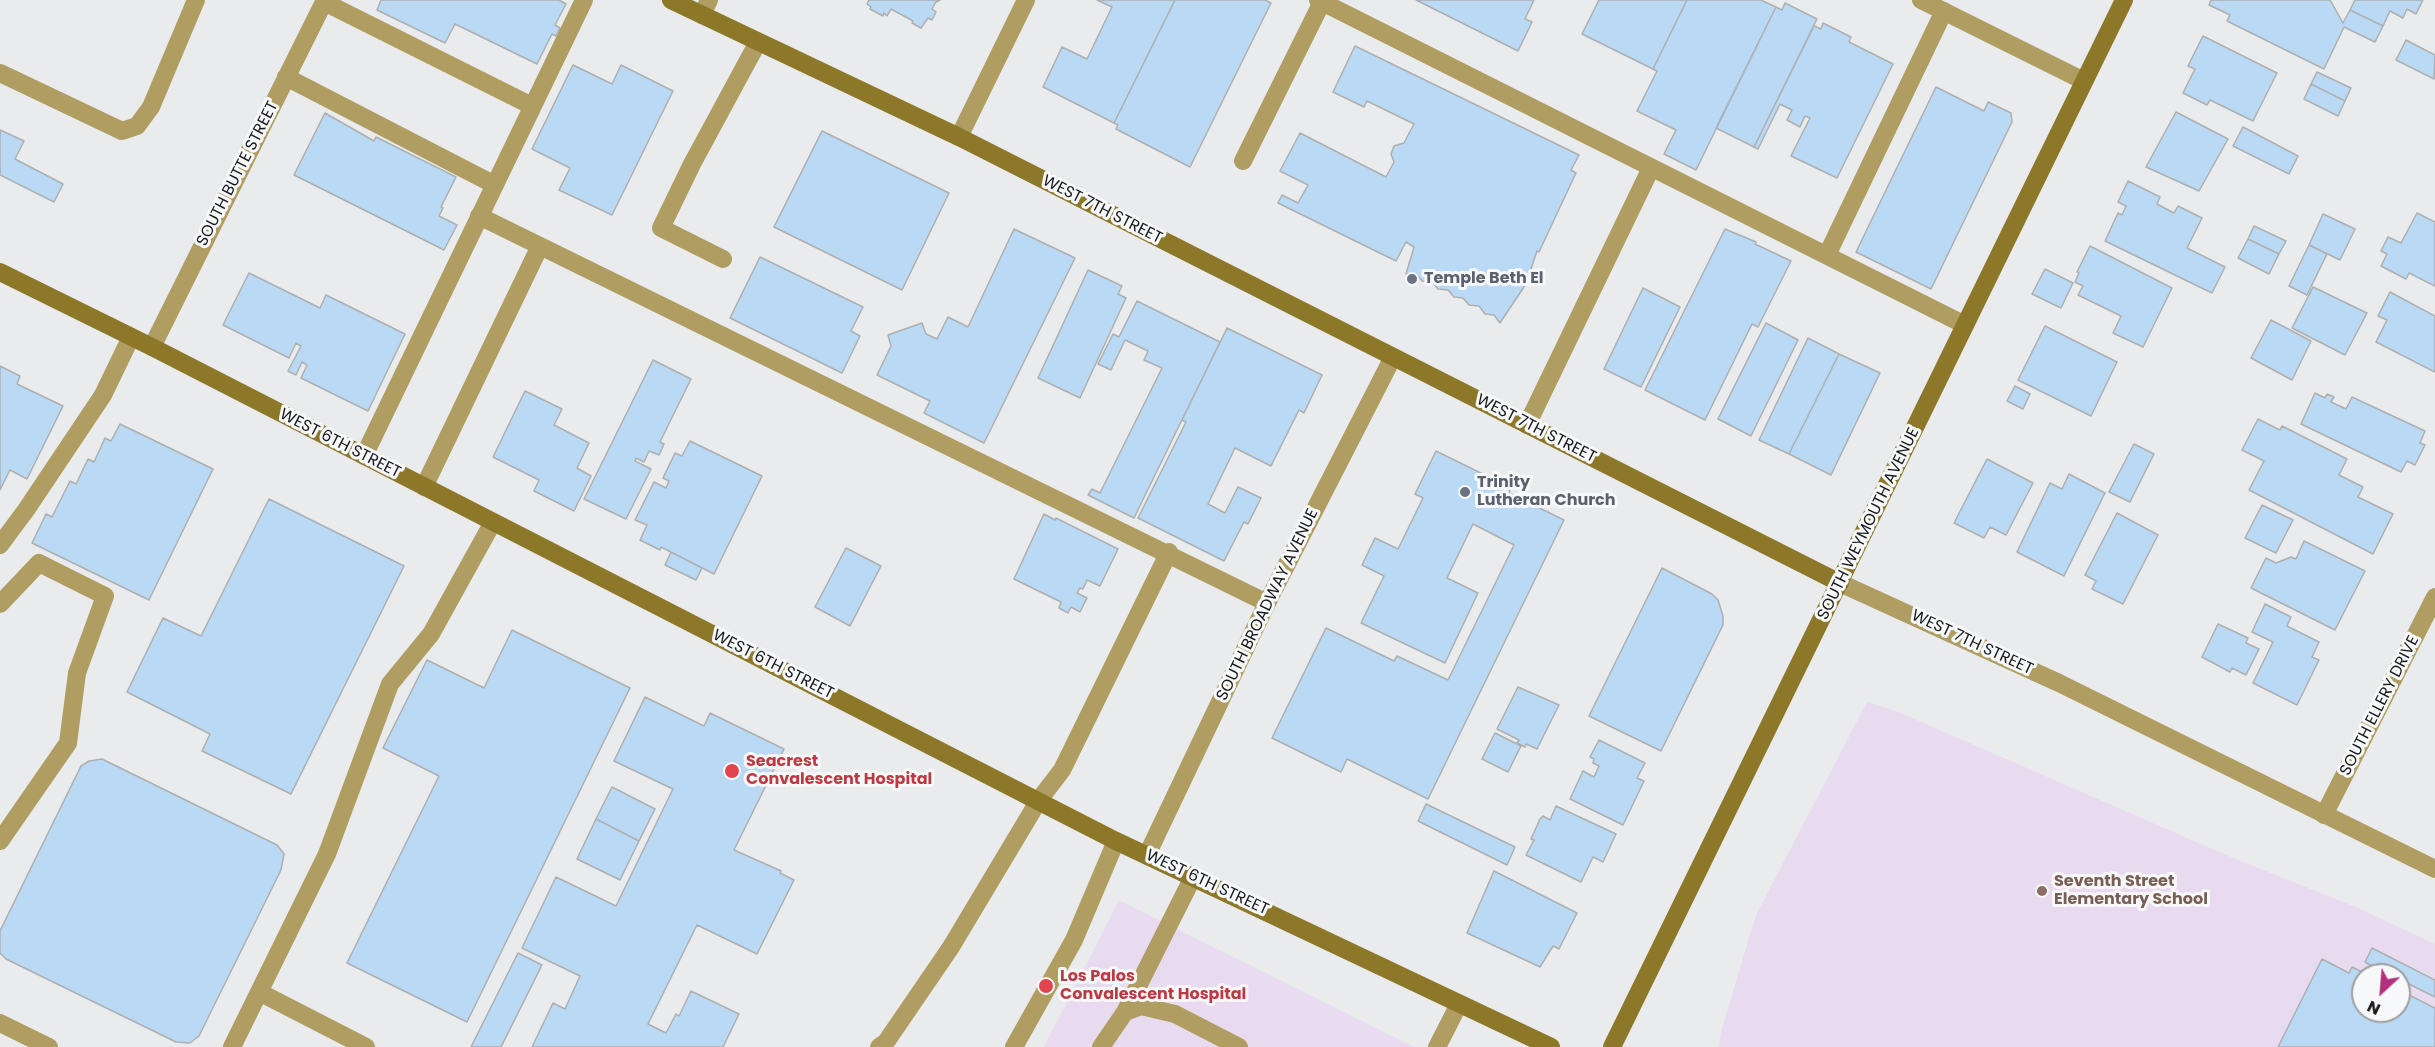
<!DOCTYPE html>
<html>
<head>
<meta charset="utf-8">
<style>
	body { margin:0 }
	#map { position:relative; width:2435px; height:1047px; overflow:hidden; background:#e9ebec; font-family:Poppins,sans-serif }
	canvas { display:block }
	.north { position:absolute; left:2351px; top:963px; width:60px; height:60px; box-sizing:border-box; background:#f7f8f9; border:2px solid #9e9f9f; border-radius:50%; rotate:206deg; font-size:16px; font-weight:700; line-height:24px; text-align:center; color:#181919 }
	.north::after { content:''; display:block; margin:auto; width:21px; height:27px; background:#b3317c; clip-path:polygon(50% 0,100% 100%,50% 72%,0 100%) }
</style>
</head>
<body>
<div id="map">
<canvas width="2435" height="1047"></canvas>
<div class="north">N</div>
</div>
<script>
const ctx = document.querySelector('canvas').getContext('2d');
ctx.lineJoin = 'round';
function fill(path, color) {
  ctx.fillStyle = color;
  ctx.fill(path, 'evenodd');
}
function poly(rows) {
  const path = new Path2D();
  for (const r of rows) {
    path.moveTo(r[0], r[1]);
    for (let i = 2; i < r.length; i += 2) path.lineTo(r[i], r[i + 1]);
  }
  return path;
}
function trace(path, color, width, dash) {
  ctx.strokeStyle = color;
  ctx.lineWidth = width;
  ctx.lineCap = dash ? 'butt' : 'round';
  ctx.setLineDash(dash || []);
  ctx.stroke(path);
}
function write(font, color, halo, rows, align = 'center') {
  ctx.font = font + ' Poppins,sans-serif';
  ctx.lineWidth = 6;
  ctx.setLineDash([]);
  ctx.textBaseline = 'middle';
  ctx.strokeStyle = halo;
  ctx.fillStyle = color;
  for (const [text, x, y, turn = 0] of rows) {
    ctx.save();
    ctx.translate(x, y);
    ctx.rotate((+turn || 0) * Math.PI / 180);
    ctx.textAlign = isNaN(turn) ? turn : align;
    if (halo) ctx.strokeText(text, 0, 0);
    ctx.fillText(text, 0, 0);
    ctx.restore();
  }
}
fill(poly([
	[1867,702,1896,711,2233,858,2358,908,2435,944,2435,1047,1719,1047,1721,1032,1756,915],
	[2363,975,2399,975,2399,1011,2363,1011],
	[1119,900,1414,1047,1044,1047]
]), '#e9dbef');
const building = poly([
	[381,0,559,0,566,4,555,25,560,28,556,36,552,34,537,64,455,24,445,43,377,10,381,0],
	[869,0,940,0,936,2,932,9,936,12,932,20,928,18,921,28,912,23,913,21,891,9,887,16,884,13,883,16,870,9,871,7,867,4,869,0],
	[1097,0,1175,0,1114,123,1043,87,1062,47,1087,59,1112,7,1097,0],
	[1175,0,1265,0,1271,3,1190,167,1116,129,1118,125,1114,123,1175,0],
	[1416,0,1534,0,1525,19,1532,22,1518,51,1416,0],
	[1599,0,1687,0,1653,69,1582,34,1599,0],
	[1687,0,1761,0,1776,7,1696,170,1664,154,1676,130,1637,111,1657,71,1653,69,1687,0],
	[2211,0,2330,0,2343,23,2350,10,2383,26,2375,42,2344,27,2324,69,2227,21,2230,15,2209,5,2211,0],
	[2355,0,2423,0,2416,14,2407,9,2403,18,2390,11,2383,26,2350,10,2355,0],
	[1785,3,1817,19,1754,147,1716,128,1776,7,1782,10,1785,3],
	[1823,23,1851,37,1849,42,1893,64,1837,178,1791,156,1810,118,1805,116,1800,127,1787,120,1792,110,1780,104,1758,149,1754,147,1814,26,1821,29,1823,23],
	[2203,36,2277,73,2253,121,2210,100,2207,105,2183,93,2195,69,2188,66,2203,36],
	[2406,40,2435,55,2434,79,2396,60,2406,40],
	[1355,46,1579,155,1571,170,1576,173,1539,252,1537,251,1526,284,1500,323,1494,315,1485,314,1479,306,1469,305,1463,298,1454,297,1448,290,1438,289,1432,282,1422,281,1416,274,1406,274,1414,247,1406,242,1396,261,1278,203,1282,195,1298,203,1308,185,1280,171,1300,133,1386,177,1394,162,1391,154,1394,146,1404,143,1414,124,1367,101,1364,107,1333,92,1355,46],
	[573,65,612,84,621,65,673,91,612,215,559,190,570,168,532,149,573,65],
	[2317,72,2351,88,2345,101,2311,84,2317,72],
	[2311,84,2345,101,2338,116,2304,99,2311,84],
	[1936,87,1984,111,1988,102,2011,113,2012,122,1931,289,1856,252,1936,87],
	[2176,112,2228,139,2199,191,2146,167,2176,112],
	[325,113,374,141,376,137,456,177,441,207,443,208,439,216,457,225,444,250,294,175,325,113],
	[2243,127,2298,156,2289,174,2233,146,2243,127],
	[0,130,24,141,15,159,63,184,54,202,0,175,0,130],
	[822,131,949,193,902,290,774,227,822,131],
	[2128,181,2160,197,2157,204,2174,213,2178,206,2202,218,2187,248,2225,267,2212,293,2105,241,2118,213,2122,215,2126,206,2118,202,2128,181],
	[2417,213,2435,222,2435,286,2409,273,2406,279,2381,266,2387,254,2381,251,2388,237,2401,243,2417,213],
	[2323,214,2355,229,2340,260,2309,245,2323,214],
	[2254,226,2286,241,2279,254,2248,239,2254,226],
	[1014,229,1075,258,984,443,924,413,930,401,877,375,891,346,888,335,922,323,926,334,937,339,948,317,968,327,1014,229],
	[1725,229,1756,242,1755,244,1791,261,1758,327,1752,324,1705,420,1645,390,1725,229],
	[2248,239,2279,254,2269,274,2238,258,2248,239],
	[2309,245,2327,254,2307,295,2289,286,2309,245],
	[2090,246,2172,288,2143,347,2113,333,2121,316,2078,295,2083,286,2075,282,2079,273,2077,272,2090,246],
	[760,257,863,307,851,331,860,336,842,373,730,318,760,257],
	[2045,269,2073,283,2061,308,2032,294,2045,269],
	[1088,270,1122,286,1118,294,1126,298,1080,398,1038,378,1088,270],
	[249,273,320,308,326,295,405,334,368,411,301,378,307,365,302,362,296,375,288,371,301,346,296,343,289,358,223,325,249,273],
	[2313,287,2367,313,2345,355,2292,328,2313,287],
	[1643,288,1680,307,1641,387,1604,369,1643,288],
	[2390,292,2435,316,2435,372,2376,342,2387,320,2378,316,2390,292],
	[1137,301,1220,342,1134,518,1088,495,1092,489,1100,493,1162,368,1144,360,1148,351,1125,340,1111,370,1098,364,1113,334,1119,337,1137,301],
	[2271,320,2311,341,2292,380,2251,358,2271,320],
	[1766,323,1798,340,1751,436,1718,419,1766,323],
	[2045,326,2117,362,2091,416,2018,380,2045,326],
	[1227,328,1322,375,1304,413,1299,410,1271,466,1235,448,1208,504,1225,513,1238,487,1261,498,1248,524,1244,522,1224,561,1138,518,1186,422,1182,420,1227,328],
	[1808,338,1839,354,1789,454,1759,440,1808,338],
	[1839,354,1880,373,1831,475,1789,454,1839,354],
	[653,360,691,379,660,442,664,444,659,455,649,451,644,462,636,458,635,461,651,469,626,519,584,499,653,360],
	[0,366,20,376,17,384,63,406,27,479,10,470,0,490,0,366],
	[2015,386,2030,394,2023,409,2007,401,2015,386],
	[525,391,562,409,554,425,589,443,577,468,591,476,574,511,534,491,539,480,493,457,525,391],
	[2315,393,2325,398,2327,394,2334,397,2331,402,2346,409,2352,397,2425,431,2420,443,2425,445,2415,465,2407,461,2401,472,2301,424,2315,393],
	[2258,419,2280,430,2282,426,2347,459,2339,475,2363,487,2358,497,2393,514,2373,554,2249,490,2264,461,2242,450,2258,419],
	[120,424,213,469,149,600,32,543,46,514,52,517,70,481,76,484,88,459,94,462,105,438,111,441,120,424],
	[690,441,762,476,714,574,661,547,660,550,640,540,647,525,635,520,654,482,666,488,669,481,663,478,675,453,682,456,690,441],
	[2134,444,2154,454,2130,502,2109,492,2134,444],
	[1436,451,1511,488,1509,493,1564,520,1428,799,1347,759,1341,772,1272,738,1326,628,1394,661,1397,656,1448,680,1514,545,1473,524,1447,578,1478,593,1445,663,1361,623,1384,576,1362,565,1375,538,1398,549,1423,498,1415,494,1436,451],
	[1987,459,2033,483,2006,535,1990,527,1984,538,1954,523,1987,459],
	[2069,474,2105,493,2064,576,2017,552,2050,483,2062,489,2069,474],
	[269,499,404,566,291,794,202,751,210,734,127,692,163,618,201,636,269,499],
	[2262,505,2293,520,2276,553,2245,538,2262,505],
	[2117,513,2158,535,2123,604,2092,589,2096,581,2085,575,2117,513],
	[1044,514,1055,520,1056,518,1118,549,1100,586,1087,580,1083,589,1080,588,1077,593,1087,598,1080,612,1071,607,1068,613,1059,608,1061,602,1014,579,1044,514],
	[2304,541,2365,571,2335,630,2251,588,2266,558,2276,563,2291,557,2296,559,2304,541],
	[846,548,881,566,850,626,815,607,846,548],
	[671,552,702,568,696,580,665,565,671,552],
	[1662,568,1712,594,1718,600,1723,616,1723,625,1661,751,1589,716,1662,568],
	[2265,604,2291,617,2287,626,2319,642,2312,657,2319,660,2297,705,2253,683,2273,642,2252,632,2265,604],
	[2218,624,2248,638,2246,643,2259,649,2246,675,2232,668,2230,672,2202,657,2218,624],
	[512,630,630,688,467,1022,347,963,439,776,383,748,427,660,484,688,512,630],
	[1518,687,1559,705,1537,749,1526,744,1525,747,1517,743,1519,740,1497,729,1518,687],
	[645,697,704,726,710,713,784,749,734,850,781,871,780,873,794,880,757,954,697,925,648,1024,666,1033,676,1014,679,1016,691,991,739,1014,723,1047,532,1047,553,1003,565,1009,580,976,522,948,556,877,616,906,673,789,614,761,645,697],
	[1495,733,1521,746,1508,772,1482,759,1495,733],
	[1599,740,1645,763,1637,778,1644,781,1623,825,1570,799,1583,771,1594,777,1599,766,1593,763,1594,759,1590,757,1599,740],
	[102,759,277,845,284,854,281,870,199,1036,190,1043,176,1042,6,959,0,953,0,931,81,766,89,761,102,759],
	[612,787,655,809,639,841,596,819,612,787],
	[1426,804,1515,847,1507,865,1418,821,1426,804],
	[1556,806,1616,834,1603,862,1593,857,1581,882,1526,855,1534,840,1531,839,1540,819,1543,816,1550,820,1556,806],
	[596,819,639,841,620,880,577,859,596,819],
	[1494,871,1577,913,1559,949,1553,946,1540,967,1467,933,1494,871],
	[2372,948,2435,980,2435,997,2399,979,2399,975,2374,975,2377,969,2365,962,2372,948],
	[518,953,542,965,501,1047,471,1047,518,953],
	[2322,959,2349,973,2352,967,2368,975,2363,975,2363,1011,2399,1011,2399,990,2435,1008,2435,1047,2278,1047,2322,959]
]);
fill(building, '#bad9f4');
trace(building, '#adafb0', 1.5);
trace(poly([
	[1318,0,1965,325],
	[324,2,532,106],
	[702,15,709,0],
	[0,73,122,131,137,126,151,107,196,0],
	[286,77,495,185],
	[1243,161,1322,2],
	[479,216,1267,603],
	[1827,255,1944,11],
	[723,259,661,228,692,164,758,42],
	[1527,425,1651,168],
	[364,456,584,0],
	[424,487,540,246],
	[0,545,26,510,103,395,131,337],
	[0,604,39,563,105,596,77,673,68,743,0,841],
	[259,992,366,1047],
	[1125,1012,1193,877],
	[0,1023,49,1047],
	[232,1047,327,854,390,684,431,634,493,522],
	[879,1047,886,1042,951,947,1039,800,1062,770,1169,552],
	[1014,1047,1074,940,1116,841],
	[1101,1047,1125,1012,1141,1006,1175,1014,1239,1047],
	[1437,1047,1459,1004]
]), '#af9d61', 18);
trace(poly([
	[1921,0,2084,81],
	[959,137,1026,0],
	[152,347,325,0],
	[1840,583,2059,683,2435,869],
	[2324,815,2435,597],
	[1147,855,1267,603,1393,357]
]), '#af9d61', 18);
trace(poly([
	[671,0,959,137,1840,583],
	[0,272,152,347,1116,841,1551,1047],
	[1612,1047,2124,0]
]), '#8d7829', 18);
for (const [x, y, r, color] of [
	[1412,279,6,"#6b7280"],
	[1465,492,6,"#6b7280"],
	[732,771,8,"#e0444e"],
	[2042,891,6,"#8d6e63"],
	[1046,986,8,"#e0444e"]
]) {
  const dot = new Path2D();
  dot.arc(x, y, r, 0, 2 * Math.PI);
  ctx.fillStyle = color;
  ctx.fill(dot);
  trace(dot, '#f7f8f9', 2);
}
write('16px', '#181919', '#f7f8f9', [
	["SOUTH BUTTE STREET",238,174,-63],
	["WEST 7TH STREET",1102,210,27],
	["WEST 7TH STREET",1536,429,27],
	["WEST 6TH STREET",340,444,27],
	["SOUTH WEYMOUTH AVENUE",1869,524,-64],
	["SOUTH BROADWAY AVENUE",1268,605,-64],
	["WEST 7TH STREET",1972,643,25],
	["WEST 6TH STREET",773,665,27],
	["SOUTH ELLERY DRIVE",2380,706,-63],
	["WEST 6TH STREET",1207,883,25]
]);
write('bold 16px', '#5b616d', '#f7f8f9', [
	["Temple Beth El",1424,279],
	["Trinity",1477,483],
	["Lutheran Church",1477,501]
], 'left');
write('bold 16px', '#be3a42', '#f7f8f9', [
	["Seacrest",746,762],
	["Convalescent Hospital",746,780],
	["Los Palos",1060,977],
	["Convalescent Hospital",1060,995]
], 'left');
write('bold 16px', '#785e54', '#f7f8f9', [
	["Seventh Street",2054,882],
	["Elementary School",2054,900]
], 'left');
</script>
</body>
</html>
